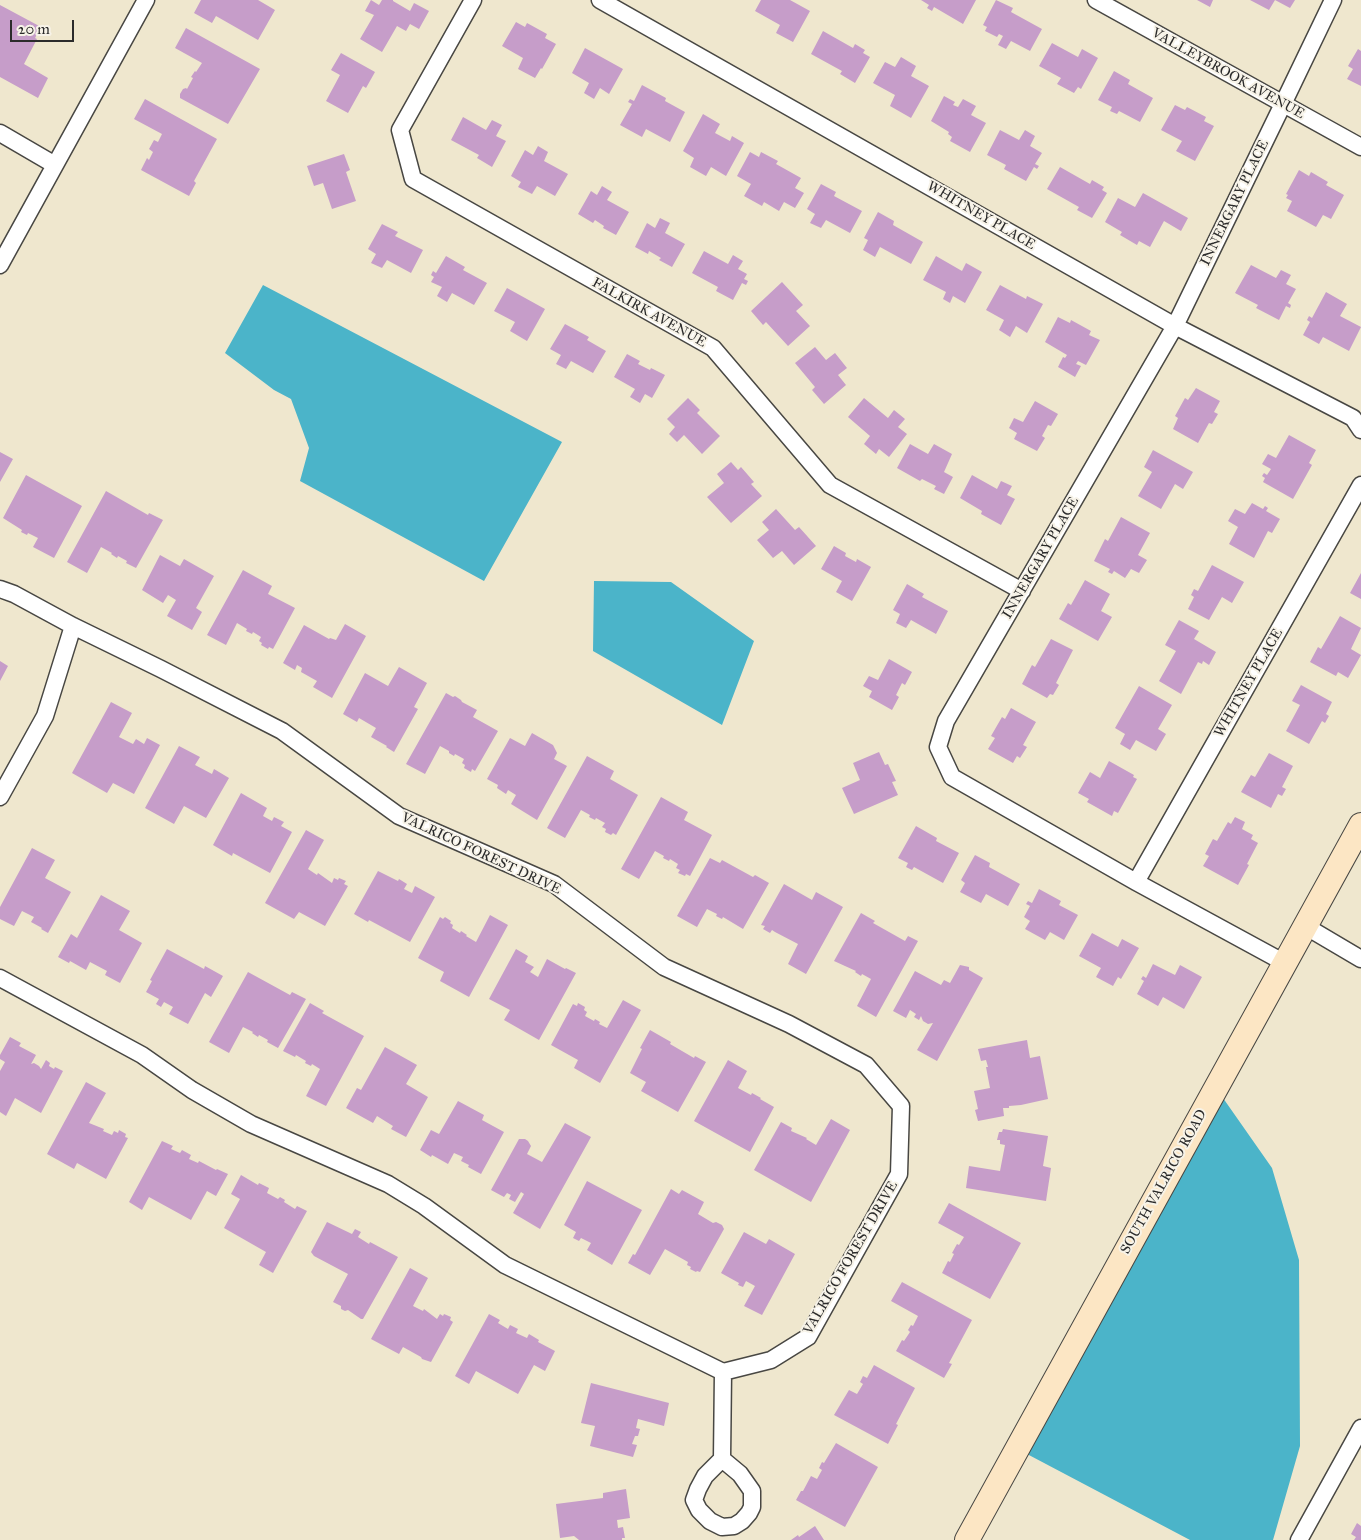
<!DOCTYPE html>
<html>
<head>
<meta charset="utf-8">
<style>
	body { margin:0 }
	#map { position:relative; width:1361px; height:1540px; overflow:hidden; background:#efe7ce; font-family:"IM FELL Great Primer",serif }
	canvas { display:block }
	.scale { position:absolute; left:10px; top:20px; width:64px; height:22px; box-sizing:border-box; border:2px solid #2b2b2b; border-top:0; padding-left:6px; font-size:15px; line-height:18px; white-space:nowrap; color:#2b2b2b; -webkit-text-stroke:4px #f7f3e8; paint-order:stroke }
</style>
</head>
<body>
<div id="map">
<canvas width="1361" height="1540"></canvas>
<div class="scale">20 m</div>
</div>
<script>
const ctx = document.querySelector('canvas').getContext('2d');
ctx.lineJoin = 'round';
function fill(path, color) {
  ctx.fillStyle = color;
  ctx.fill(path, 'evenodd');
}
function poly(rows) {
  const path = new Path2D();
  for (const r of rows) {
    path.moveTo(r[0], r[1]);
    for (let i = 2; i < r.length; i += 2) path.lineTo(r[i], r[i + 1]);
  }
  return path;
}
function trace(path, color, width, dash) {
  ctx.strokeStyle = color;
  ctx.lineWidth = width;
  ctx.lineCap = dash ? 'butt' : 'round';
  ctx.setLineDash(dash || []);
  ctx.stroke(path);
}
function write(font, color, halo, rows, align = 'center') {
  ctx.font = font + ' "IM FELL Great Primer",serif';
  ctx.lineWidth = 4;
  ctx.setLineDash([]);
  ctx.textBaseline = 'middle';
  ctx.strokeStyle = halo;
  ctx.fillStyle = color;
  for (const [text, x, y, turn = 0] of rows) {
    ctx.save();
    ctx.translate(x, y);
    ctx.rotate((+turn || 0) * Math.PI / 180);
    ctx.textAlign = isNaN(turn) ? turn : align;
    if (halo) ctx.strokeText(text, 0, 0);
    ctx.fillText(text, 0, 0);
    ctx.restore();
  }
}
fill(poly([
	[263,285,562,442,484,581,300,481,309,448,291,399,274,390,225,353],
	[594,581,671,582,754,641,722,725,593,651],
	[1223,1098,1272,1168,1299,1260,1300,1446,1273,1540,1190,1540,1027,1454]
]), '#4bb4c9');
fill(poly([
	[201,0,258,0,275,10,258,40,216,16,212,23,194,13],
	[371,0,379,5,382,0,393,0,393,1,410,11,414,3,429,11,419,29,410,24,406,31,397,26,382,52,360,39,374,15,365,11],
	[761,0,790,0,810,11,793,42,776,33,780,25,755,11],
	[921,0,976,0,963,24,934,7,932,11,927,8,929,5],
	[996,0,1013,8,1011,12,1042,29,1030,51,1011,41,1006,49,998,45,1003,36,999,34,997,37,985,31,987,27,983,25],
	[1197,0,1213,0,1210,7],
	[1250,0,1275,0,1269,10],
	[1275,0,1295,0,1290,8],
	[0,5,41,27,35,38,37,39,24,64,48,78,38,98,0,77],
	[516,22,525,27,527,23,547,34,545,38,556,44,542,69,541,68,535,78,518,69,523,58,502,46],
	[186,28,260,69,228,124,180,98,180,94,183,89,186,88,187,89,193,78,191,77,195,71,196,72,202,63,175,48],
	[823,31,853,48,855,44,865,50,863,53,870,57,855,83,840,74,842,71,811,54],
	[1052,43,1078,57,1082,49,1098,58,1081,89,1078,87,1074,93,1057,84,1061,78,1039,66],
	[585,48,623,69,609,94,600,88,594,99,584,93,589,83,572,73],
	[1358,49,1361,51,1361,86,1347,79,1353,69,1348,66],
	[341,53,375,72,366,88,363,86,348,113,326,101,340,75,331,70],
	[901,57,916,66,911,76,929,86,911,118,890,106,895,95,873,83,885,62,895,67],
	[1114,71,1130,80,1128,84,1153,98,1140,122,1119,111,1117,114,1110,111,1112,107,1098,100],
	[642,85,666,98,665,101,685,112,670,142,646,129,642,137,620,125,632,104,628,102,630,99,634,101],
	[944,96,955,102,953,105,958,107,963,99,976,106,971,115,986,123,970,152,950,141,952,137,948,134,949,132,931,121],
	[145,99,217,139,194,181,196,183,189,196,141,170,147,158,149,160,153,152,149,149,154,140,158,142,162,134,134,119],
	[1175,105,1185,110,1187,107,1206,117,1204,121,1214,126,1195,161,1176,151,1182,141,1161,130],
	[703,114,720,124,715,133,730,141,732,136,744,143,726,176,711,167,706,176,690,167,694,158,683,151],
	[463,117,486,130,492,120,502,125,496,136,506,141,492,167,477,158,479,155,451,140],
	[1000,130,1019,140,1025,130,1035,136,1030,146,1042,153,1035,164,1039,166,1037,169,1034,167,1026,181,1004,169,1006,165,987,155],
	[538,146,548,152,544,161,568,174,555,196,537,186,532,194,518,187,521,182,511,176,525,150,533,155],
	[750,152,759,157,761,152,778,161,776,164,801,178,795,188,804,193,795,208,784,202,779,211,764,202,762,206,744,196,751,184,737,176],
	[344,154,350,170,346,172,356,201,332,209,323,183,314,186,307,166],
	[1060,167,1090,184,1092,180,1104,187,1102,190,1107,193,1092,218,1077,210,1079,207,1047,189],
	[1299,170,1309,176,1311,172,1328,182,1326,185,1344,195,1331,219,1323,215,1316,227,1287,211,1292,201,1286,198,1288,195,1286,194],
	[821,184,836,192,834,196,862,211,850,233,826,220,821,228,810,223,815,214,807,209],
	[602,186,612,192,607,200,629,212,616,235,603,228,604,226,595,220,593,223,578,214,591,191,597,195],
	[1143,193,1188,218,1181,231,1164,221,1150,247,1139,241,1137,245,1120,235,1122,232,1105,222,1118,198,1135,207],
	[878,212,894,221,893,225,923,242,911,264,880,247,875,257,863,250,868,240,864,238],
	[660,218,670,223,665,233,685,244,672,267,659,260,661,258,649,251,648,254,635,247,647,223,655,228],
	[382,224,398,232,395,236,423,250,411,273,387,260,382,268,371,263,376,254,368,249],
	[704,251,728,264,733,255,743,261,738,269,747,274,744,279,748,281,746,285,742,283,733,300,716,291,718,287,692,273],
	[446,256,465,267,463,270,487,283,474,305,452,293,447,302,437,296,442,287,431,282,434,277,431,275,433,271,436,273],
	[936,256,962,271,966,263,982,272,965,303,953,296,950,303,943,299,946,292,923,280],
	[1251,265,1276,278,1281,270,1291,275,1286,284,1296,289,1288,303,1291,305,1290,308,1286,306,1279,320,1256,308,1258,305,1235,293],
	[782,282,803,305,796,311,810,326,788,346,766,322,763,325,751,311],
	[1000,285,1026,299,1027,296,1043,304,1027,333,1016,326,1010,337,999,330,1004,320,986,310],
	[507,288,545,309,527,341,510,331,515,322,494,311],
	[1326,292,1347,304,1340,316,1361,327,1349,351,1323,337,1319,344,1303,335,1310,322,1307,320,1309,316,1312,318],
	[1058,317,1070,323,1071,320,1091,331,1089,335,1100,340,1086,365,1078,361,1076,364,1081,366,1075,377,1058,367,1063,357,1065,358,1067,355,1045,342],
	[565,324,589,337,587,340,606,351,593,373,571,361,566,369,556,364,561,355,550,349],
	[815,347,826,360,835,353,847,368,838,375,846,385,824,404,812,390,815,387,795,363],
	[627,354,640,361,638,364,650,370,651,368,665,375,652,398,645,394,640,403,630,397,635,389,614,377],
	[1196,388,1220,401,1214,412,1218,414,1212,424,1209,423,1198,443,1173,429,1178,418,1175,416,1185,398,1188,400],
	[688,398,700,410,697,413,720,436,702,454,684,435,677,442,669,434,675,427,667,419],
	[864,398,888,418,894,410,905,419,898,427,907,434,889,457,879,449,876,454,864,444,870,436,848,417],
	[1035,401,1058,414,1051,426,1048,425,1042,436,1045,438,1037,451,1014,439,1017,433,1009,428,1014,418,1023,422],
	[1289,435,1316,450,1309,463,1312,465,1293,499,1263,482,1265,478,1262,476,1264,473,1267,475,1271,469,1262,464,1268,454,1276,458],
	[910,444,928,454,934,444,952,454,944,472,953,477,944,494,934,489,936,486,922,479,920,481,897,468],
	[1153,450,1193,472,1183,489,1175,484,1161,509,1138,496,1152,472,1144,467],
	[0,452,13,459,0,482],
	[731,462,738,470,741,467,754,482,751,484,762,496,731,523,707,497,724,483,717,474],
	[26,475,82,506,54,558,33,547,38,538,28,533,27,535,21,532,22,530,3,518],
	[972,475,997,489,1001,481,1012,486,1007,495,1015,499,1001,525,981,514,982,511,960,498],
	[106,491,148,515,149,513,163,520,136,568,126,563,127,561,118,556,117,558,111,554,112,553,101,547,87,573,67,562],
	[1252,503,1263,509,1265,506,1268,508,1266,511,1280,519,1272,533,1268,531,1254,558,1229,544,1238,527,1228,521,1235,509,1245,514],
	[776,509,795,530,799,527,816,546,794,565,782,551,773,558,757,540,769,530,762,522],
	[1121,517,1150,533,1138,555,1147,560,1139,573,1131,569,1125,578,1114,571,1112,574,1108,572,1110,569,1094,561,1105,539,1108,541],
	[834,546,846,553,845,556,856,562,857,559,871,567,852,601,836,592,842,581,821,569],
	[160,555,180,566,184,559,214,576,196,608,202,612,192,630,167,616,176,600,168,595,163,603,142,590],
	[1212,565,1244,582,1232,603,1222,597,1209,620,1188,609,1194,597,1191,595,1194,589,1198,591],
	[243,570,272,586,268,594,295,608,273,649,269,647,268,649,261,645,262,643,259,641,261,637,253,632,252,634,246,631,247,629,237,623,226,645,207,635],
	[1361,573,1361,599,1350,593],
	[1085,580,1110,594,1101,611,1112,617,1098,641,1059,619,1068,603,1071,605],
	[907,584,924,594,922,597,948,611,936,634,911,620,906,628,896,623,900,614,893,610],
	[1340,616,1361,628,1351,649,1361,655,1348,678,1338,672,1336,676,1310,662,1318,647,1321,649],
	[1179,620,1199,631,1194,639,1216,652,1209,665,1203,661,1202,664,1198,662,1181,694,1159,681,1176,651,1165,645],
	[345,624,366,636,332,698,313,687,317,681,301,672,302,668,297,665,295,670,283,663,304,625,329,639,330,638,336,640],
	[1051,639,1073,650,1056,683,1059,685,1053,695,1050,694,1047,698,1022,684,1032,665,1035,667],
	[889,659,912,672,905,685,902,683,896,695,899,697,892,710,869,697,872,691,863,686,869,676,878,680],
	[0,661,8,666,0,681],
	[399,667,427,683,414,707,418,709,394,752,386,747,387,746,371,737,376,728,359,718,357,722,343,714,365,673,388,686],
	[1301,685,1332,702,1326,714,1329,716,1325,723,1322,721,1309,744,1286,731,1300,705,1292,701],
	[1139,686,1172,705,1158,729,1166,734,1156,751,1136,740,1130,750,1120,744,1125,734,1115,728],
	[446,693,453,697,455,696,461,700,462,702,477,710,473,717,498,731,475,771,472,769,471,772,464,768,465,765,462,763,464,759,455,754,454,756,449,753,449,751,440,746,425,774,406,764],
	[111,702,132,713,119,737,133,744,136,739,144,744,147,738,160,745,134,794,113,783,107,793,72,773],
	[1011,708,1036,722,1023,745,1027,747,1020,758,1017,756,1013,763,988,749,995,738,991,736,1002,717,1005,719],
	[532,733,553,745,557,753,554,759,567,766,537,820,511,804,516,795,508,790,506,794,497,788,498,785,487,779,510,738,525,746],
	[179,746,200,757,195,765,212,774,214,769,229,778,206,818,184,806,174,824,145,808],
	[879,752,885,765,888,764,896,781,892,782,898,795,854,814,842,788,860,780,853,763],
	[1269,753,1293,766,1282,787,1286,789,1282,796,1278,794,1271,808,1241,792,1251,775,1255,777],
	[587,756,614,771,610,779,638,795,616,835,613,833,611,835,605,832,606,829,602,827,605,823,596,818,595,820,589,817,590,815,581,810,565,838,547,828],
	[1109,761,1134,775,1133,777,1137,779,1118,813,1114,811,1112,816,1087,802,1089,799,1078,793,1090,772,1100,778],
	[241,793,267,808,263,816,272,821,274,817,284,822,281,826,292,832,270,873,233,853,232,856,213,845],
	[661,797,688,812,684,820,712,835,690,876,686,874,685,876,678,873,680,870,676,868,678,864,670,859,669,861,663,858,664,856,655,851,639,879,621,869],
	[1235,817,1245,822,1242,829,1253,835,1251,839,1258,843,1247,864,1249,865,1238,885,1203,866,1209,856,1205,854,1213,839,1217,841,1228,822,1231,824],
	[916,826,937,838,936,841,959,853,943,883,914,867,912,870,906,867,908,863,898,858],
	[306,830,324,840,308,869,317,875,318,873,332,883,334,878,338,880,339,878,346,881,344,884,348,886,325,926,299,912,294,919,265,903],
	[32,848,55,860,45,878,71,892,48,933,41,929,42,928,31,922,34,917,22,911,14,926,0,919,0,907],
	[975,855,990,863,989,867,1020,884,1008,906,986,894,981,903,960,892,965,883,961,880],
	[710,858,720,863,722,860,753,877,755,875,769,883,743,929,723,917,722,919,716,916,717,914,707,909,697,927,677,916],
	[378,871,398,881,399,879,407,884,404,889,412,893,415,886,435,897,410,942,369,920,368,922,354,914],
	[784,884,812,900,816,892,843,907,806,974,788,964,798,944,775,932,772,930,770,933,763,929,765,926,761,925],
	[1039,889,1061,901,1059,905,1078,915,1064,940,1050,932,1045,940,1025,929,1030,921,1024,917,1030,906,1026,904,1028,901,1032,903],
	[101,895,130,911,119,930,142,943,120,983,105,975,107,971,90,962,86,970,70,961,69,963,58,957,71,934,77,938],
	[861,913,875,921,873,923,905,941,908,936,918,941,876,1017,857,1006,871,979,862,974,861,976,855,972,856,971,834,961],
	[490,915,508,925,469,997,440,981,444,972,418,958,440,917,443,919,445,917,451,921,450,923,453,925,452,928,460,933,461,931,467,935,466,936,476,942],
	[1092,933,1118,947,1122,939,1139,948,1121,979,1118,977,1113,986,1096,977,1101,968,1079,956],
	[167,949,204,969,205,966,223,976,211,997,205,993,188,1024,169,1014,173,1007,164,1002,161,1007,156,1004,159,999,146,992,152,981,150,980],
	[516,949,528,956,525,962,534,967,530,972,538,977,547,959,565,969,566,968,576,973,539,1040,504,1020,510,1010,489,999],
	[1153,964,1175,975,1180,965,1202,977,1184,1009,1163,997,1158,1006,1137,994,1144,981,1141,979,1143,976,1146,978],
	[960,965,969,967,969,970,983,978,937,1061,917,1050,933,1023,928,1024,923,1021,921,1016,919,1020,914,1017,916,1014,910,1010,906,1018,893,1011,915,971,941,985,944,980,950,983],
	[248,972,290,995,292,992,306,999,278,1048,267,1042,268,1040,259,1035,258,1037,252,1033,253,1032,243,1027,229,1053,209,1042],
	[623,1000,641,1010,600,1083,574,1068,578,1060,551,1045,573,1004,577,1006,578,1003,585,1007,584,1010,587,1012,585,1016,594,1021,595,1019,600,1022,599,1024,607,1028],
	[310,1003,324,1011,322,1013,364,1036,326,1106,306,1096,320,1069,312,1064,311,1066,305,1063,306,1061,296,1055,295,1057,283,1051],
	[650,1030,671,1042,670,1044,694,1058,695,1056,706,1062,678,1112,641,1091,646,1082,630,1073,642,1049,640,1048],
	[10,1037,21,1043,19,1046,36,1055,31,1064,34,1063,39,1066,41,1069,46,1060,50,1063,49,1066,54,1069,55,1067,63,1071,41,1113,15,1098,6,1116,0,1112,0,1071,5,1062,0,1059,0,1055],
	[1027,1040,1030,1058,1040,1056,1048,1099,1021,1105,1009,1106,1009,1108,1003,1108,1004,1116,978,1121,975,1110,978,1109,974,1091,990,1088,986,1067,988,1067,986,1060,981,1061,978,1049],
	[385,1047,417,1065,406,1084,428,1097,406,1137,391,1129,393,1126,377,1116,373,1123,346,1108,357,1088,361,1090],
	[728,1060,747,1071,738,1088,751,1095,752,1093,761,1098,760,1099,774,1107,750,1152,694,1121],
	[86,1082,106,1093,89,1123,104,1129,103,1131,112,1135,114,1131,118,1133,119,1130,126,1134,125,1137,128,1138,106,1179,77,1163,74,1169,47,1154],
	[458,1101,484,1115,482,1120,504,1132,481,1174,468,1167,469,1165,461,1161,463,1157,454,1153,448,1164,432,1155,431,1157,420,1150,431,1130,439,1134],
	[831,1119,850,1130,811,1202,754,1170,781,1122,792,1128,791,1131,807,1138,806,1139,816,1145],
	[565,1123,591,1137,540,1229,513,1213,524,1194,521,1192,515,1202,509,1199,511,1195,507,1193,504,1197,491,1190,519,1139,525,1139,528,1141,531,1146,527,1154,542,1162],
	[1003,1129,1048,1136,1043,1166,1051,1168,1046,1201,966,1188,969,1166,1000,1171,1005,1145,1000,1144,1000,1140,997,1140,999,1132,1002,1132],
	[162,1141,173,1146,171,1149,180,1153,182,1150,191,1155,189,1159,198,1163,199,1161,216,1170,217,1169,228,1174,216,1196,207,1191,191,1220,149,1197,142,1210,129,1202],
	[241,1175,258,1185,259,1183,269,1188,267,1193,278,1199,280,1197,285,1200,284,1202,295,1209,297,1206,307,1211,273,1273,259,1265,266,1252,224,1228,240,1199,231,1194],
	[587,1181,642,1210,612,1265,587,1250,591,1243,581,1238,579,1241,573,1238,576,1232,564,1225],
	[671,1189,679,1194,682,1190,704,1202,698,1214,713,1223,716,1222,722,1225,724,1229,700,1272,697,1271,696,1272,690,1269,691,1267,687,1265,688,1262,665,1249,650,1275,628,1263,633,1254,635,1255],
	[949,1203,1021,1243,990,1299,942,1273,948,1261,950,1262,954,1254,952,1253,957,1244,959,1245,964,1237,938,1223],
	[327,1222,352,1234,355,1229,361,1232,358,1237,369,1244,370,1242,398,1257,363,1319,361,1319,348,1310,345,1311,341,1309,341,1306,333,1302,348,1274,314,1256,311,1252],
	[744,1232,766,1244,769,1239,795,1254,762,1315,744,1306,755,1286,746,1281,743,1287,738,1285,739,1283,721,1273],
	[410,1268,428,1278,413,1306,423,1311,424,1309,437,1319,440,1314,443,1316,444,1314,451,1317,450,1320,453,1322,431,1362,422,1359,421,1357,403,1347,399,1354,371,1339],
	[902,1282,972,1320,949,1363,952,1364,944,1378,896,1351,902,1340,904,1341,910,1332,908,1330,911,1325,913,1326,918,1316,891,1301],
	[489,1314,500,1320,498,1323,508,1329,510,1325,518,1329,516,1333,527,1338,529,1334,539,1340,538,1342,555,1351,545,1371,534,1365,518,1394,476,1371,469,1384,455,1376],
	[874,1365,915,1388,896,1424,898,1425,888,1444,834,1415,849,1390,857,1394,863,1384,860,1382,863,1376,867,1378],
	[591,1383,669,1403,664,1426,638,1419,636,1428,640,1429,638,1436,635,1436,632,1444,637,1445,633,1457,590,1446,595,1426,581,1423],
	[836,1443,878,1467,845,1527,796,1500,801,1491,803,1491,811,1476,817,1479,822,1470,819,1468,822,1462,824,1463],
	[626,1489,630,1518,617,1520,618,1528,623,1527,625,1538,622,1538,622,1540,579,1540,574,1536,560,1538,556,1504,603,1498,603,1493],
	[1357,1523,1361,1526,1361,1540,1354,1540,1356,1537,1351,1534],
	[815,1526,824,1540,791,1540,798,1535,799,1537]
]), '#c69dc9');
const street = poly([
	[473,0,400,130,413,179,713,348,830,485,1022,591],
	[600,0,1175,326,1353,418,1361,430],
	[1096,0,1361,147],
	[0,133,55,165],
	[0,265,146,0],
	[0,589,14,594,73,626,161,669,282,731,399,816,554,884,664,967,789,1024,866,1065,901,1106,899,1174,808,1337,771,1360,723,1372,505,1265,424,1206,388,1184,251,1124,192,1090,142,1055,0,978],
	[0,797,45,716,73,626],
	[1136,882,1361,485],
	[1305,926,1361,959],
	[1285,963,1136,882,952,777,938,747,946,721,1175,326,1283,104,1333,0],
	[722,1459,740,1474,752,1491,752,1507,749,1513,742,1521,734,1526,722,1527,710,1521,699,1510,694,1500,698,1489,705,1476,722,1459,723,1372],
	[1299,1540,1361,1428]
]);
const secondary = poly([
	[967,1540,1361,825]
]);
trace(street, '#484743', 19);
trace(secondary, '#484743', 26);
trace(street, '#fff', 16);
trace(secondary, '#fce6c4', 24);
write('14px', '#2b2b2b', '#f7f3e8', [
	["VALLEYBROOK AVENUE",1228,74,29],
	["INNERGARY PLACE",1235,203,-64],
	["WHITNEY PLACE",981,216,30],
	["FALKIRK AVENUE",649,313,29],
	["INNERGARY PLACE",1041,558,-60],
	["WHITNEY PLACE",1249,683,-60],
	["VALRICO FOREST DRIVE",481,854,25],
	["SOUTH VALRICO ROAD",1164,1182,-61],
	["VALRICO FOREST DRIVE",851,1258,-60]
]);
</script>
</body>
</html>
